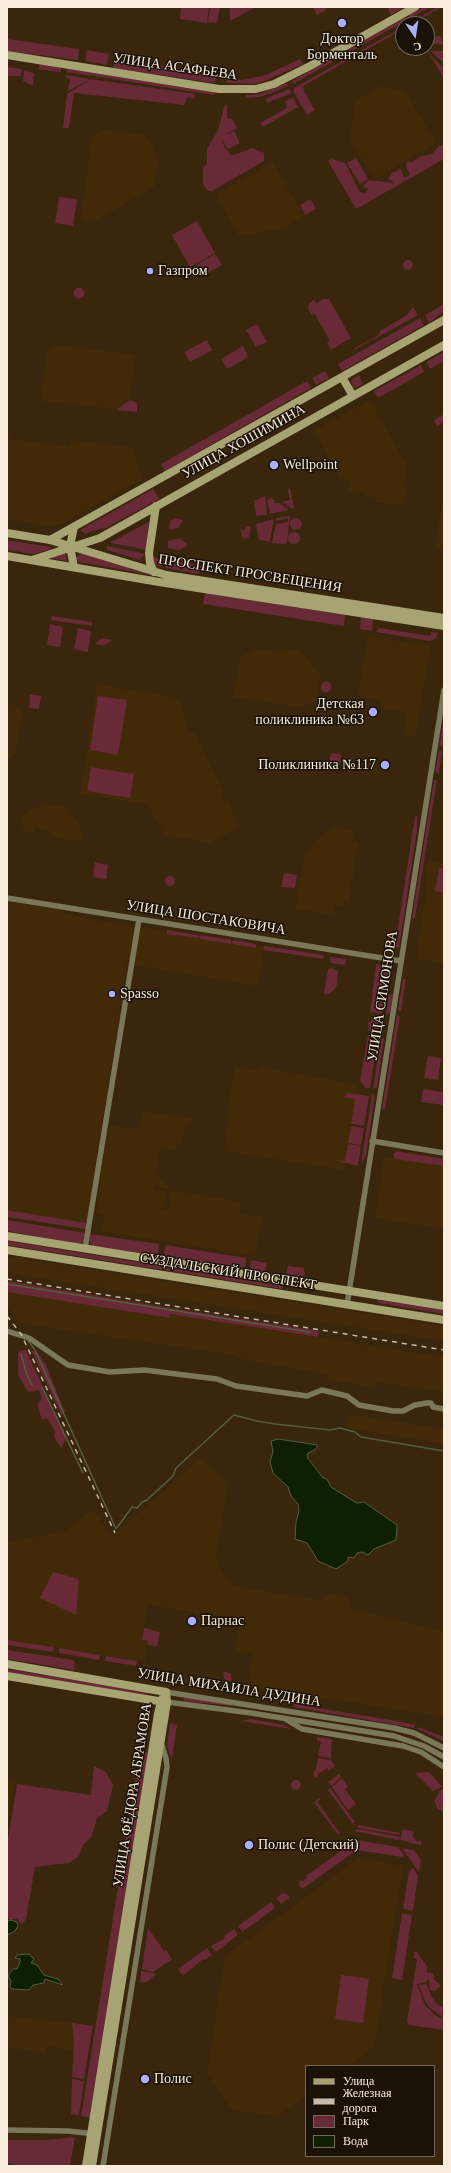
<!DOCTYPE html>
<html>
<head>
<meta charset="utf-8">
<style>
	body { margin:0 }
	#map { position:relative; width:451px; height:2173px; overflow:hidden; background:#39260c; font-family:"Times New Roman",serif }
	canvas { display:block }
	.frame { position:absolute; inset:0; border:8px solid #f7ebdc; pointer-events:none }
	.legend { position:absolute; left:305px; top:2065px; width:130px; height:92px; box-sizing:border-box; background:#1a1107; border:1px solid #72685c; margin:0; padding:5px 7px; list-style:none; font-size:12px; color:#f7ebdc }
	.legend li { display:flex; align-items:center; gap:8px; height:20px }
	.legend b { width:20px; border:1px solid #72685c }
	.north { position:absolute; left:395px; top:16px; width:40px; height:40px; box-sizing:border-box; background:#1a1107; border:1px solid #72685c; border-radius:50%; rotate:167deg; font-size:11px; font-weight:700; line-height:16px; text-align:center; color:#f7ebdc }
	.north::after { content:''; display:block; margin:auto; width:14px; height:18px; background:#a8b0fc; clip-path:polygon(50% 0,100% 100%,50% 72%,0 100%) }
</style>
</head>
<body>
<div id="map">
<canvas width="451" height="2173"></canvas>
<div class="frame"></div>
<ul class="legend">
<li><b style="height:5px;background:#a8a373"></b>Улица</li>
<li><b style="height:5px;background:#c9bba9"></b>Железная дорога</li>
<li><b style="height:11px;background:#682a36"></b>Парк</li>
<li><b style="height:11px;background:#0f2002"></b>Вода</li>
</ul>
<div class="north">С</div>
</div>
<script>
const ctx = document.querySelector('canvas').getContext('2d');
ctx.lineJoin = 'round';
function fill(path, color) {
  ctx.fillStyle = color;
  ctx.fill(path, 'evenodd');
}
function poly(rows) {
  const path = new Path2D();
  for (const r of rows) {
    if (r.length === 3) {
      path.moveTo(r[0] + r[2], r[1]);
      path.arc(r[0], r[1], r[2], 0, 2 * Math.PI);
      continue;
    }
    path.moveTo(r[0], r[1]);
    for (let i = 2; i < r.length; i += 2) path.lineTo(r[i], r[i + 1]);
  }
  return path;
}
function trace(path, color, width, dash) {
  ctx.strokeStyle = color;
  ctx.lineWidth = width;
  ctx.lineCap = dash ? 'butt' : 'round';
  ctx.setLineDash(dash || []);
  ctx.stroke(path);
}
function write(font, color, halo, rows, align = 'center') {
  ctx.font = font + ' "Times New Roman",serif';
  ctx.lineWidth = 3;
  ctx.setLineDash([]);
  ctx.textBaseline = 'middle';
  ctx.strokeStyle = halo;
  ctx.fillStyle = color;
  for (const [text, x, y, turn = 0] of rows) {
    ctx.save();
    ctx.translate(x, y);
    ctx.rotate((+turn || 0) * Math.PI / 180);
    ctx.textAlign = isNaN(turn) ? turn : align;
    if (halo) ctx.strokeText(text, 0, 0);
    ctx.fillText(text, 0, 0);
    ctx.restore();
  }
}
fill(poly([
	[381,86,406,92,436,143,375,179,350,141,355,100],
	[104,130,143,135,150,141,158,159,154,187,95,221,81,219,92,135],
	[273,162,304,216,284,228,239,236,217,198,219,192],
	[55,345,134,354,136,358,130,397,114,409,41,401,47,349],
	[367,402,375,403,376,411,408,467,403,488,406,489,403,506,376,502,377,498,365,496,366,493,348,491,349,480,339,478,338,474,314,431],
	[7,434,9,434,9,439,71,446,71,440,134,448,139,470,143,479,62,524,47,526,7,519],
	[443,499,444,499,444,552,435,547],
	[368,636,431,646,416,737,403,735,406,713,380,708,381,700,358,696],
	[284,648,301,651,321,676,316,701,298,707,233,697,240,657,255,649,277,652],
	[97,684,179,698,187,725,187,732,195,733,223,791,222,800,228,801,239,827,210,843,164,835,147,804,81,794],
	[7,700,22,711,16,754,7,758],
	[43,804,69,807,84,834,82,842,50,837,51,832,49,830,35,828,34,835,23,831,24,827,21,827,23,814],
	[333,827,354,830,353,841,359,842,353,865,355,866,353,878,351,878,350,882,352,883,350,886,349,902,344,901,343,906,335,905,333,915,296,909,305,853,311,849,312,843],
	[428,861,444,864,444,963,416,959,426,892,424,887],
	[7,901,63,910,64,913,89,919,264,946,258,986,127,964,98,1150,94,1149,98,1154,87,1223,7,1210],
	[235,1067,260,1071,262,1067,358,1085,344,1170,224,1151,229,1111,227,1111],
	[142,1111,190,1118,191,1121,189,1125,185,1125,182,1144,176,1143,175,1151,160,1148,156,1173,170,1190,154,1186,155,1190,167,1192,162,1209,168,1210,172,1190,241,1202,240,1214,262,1217,255,1256,101,1231,104,1216,96,1214,97,1200,101,1199,102,1195,100,1191,100,1179,109,1126,139,1129],
	[384,1157,444,1166,444,1229,375,1218],
	[7,1256,444,1326,444,1341,7,1273],
	[7,1292,169,1318,170,1314,444,1357,444,1392,377,1382,376,1388,326,1379,327,1374,245,1360,233,1355,17,1323,17,1319,7,1307],
	[349,1414,444,1429,444,1444,347,1428],
	[201,1458,228,1484,216,1555,222,1572,234,1586,320,1600,329,1594,346,1596,350,1604,350,1610,385,1616,444,1632,444,1717,248,1686,253,1654,235,1652,239,1619,148,1605,142,1640,148,1641,145,1662,7,1640,7,1542,65,1531,93,1509,112,1536],
	[7,1780,15,1781,7,1828],
	[359,1858,403,1866,374,2047,348,2066,306,2066,306,2096,278,2116,232,2110,207,2073,225,1956],
	[7,2016,72,2023,74,2048,69,2050,47,2046,45,2053,7,2047]
]), '#422a08');
fill(poly([
	[181,7,209,7,207,23,180,19],
	[210,7,220,7,217,23,208,22],
	[230,7,256,7,230,21],
	[313,7,325,7,326,10,317,15],
	[387,7,404,7,391,15],
	[424,7,431,7,410,18,409,15],
	[438,7,442,7,420,19,423,24,412,24,411,22],
	[404,18,407,20,293,84,292,81],
	[403,27,403,29,303,86,304,91,315,110,307,115,294,93,294,88],
	[440,35,444,45,427,43,427,41],
	[7,39,79,49,78,60,7,51],
	[87,50,109,54,107,65,85,61],
	[431,51,444,51,444,62,440,60],
	[429,54,442,66,444,80,438,68],
	[114,59,217,74,215,83,113,68],
	[300,59,303,64,267,80,255,84,226,83,227,77,231,77,232,80,243,80,266,75],
	[40,64,61,67,61,72,38,69],
	[7,67,22,69,21,76,8,76,7,78],
	[67,69,215,92,214,95,67,72],
	[24,71,34,73,33,86,23,81],
	[66,75,89,79,89,80,68,91,70,78,66,78],
	[91,79,195,94,194,99,187,97,184,105,74,93,69,128,63,128,67,94],
	[287,83,289,85,274,92,259,97,246,98,246,95,259,94],
	[290,89,292,93,267,103,266,98],
	[291,98,293,98,298,107,263,127,260,123,287,108,285,101],
	[225,104,227,106,227,118,232,119,237,128,222,137,234,131,240,143,228,149,222,139,225,148,231,155,237,154,252,148,264,153,264,161,212,191,208,191,203,184,203,168,207,164,207,149,218,130],
	[439,146,444,146,444,159,356,209,328,161,332,159,345,163,360,192,365,193,369,189,362,187,369,180,395,183,388,179,392,173,401,169,404,178,410,175,406,166,407,162,412,162,421,156,432,154],
	[356,158,368,179,360,184,347,163],
	[59,197,77,199,73,226,55,223],
	[311,199,316,209,305,215,300,205],
	[197,221,215,253,190,267,172,235],
	[215,254,222,265,202,276,196,265],
	[408,265,5],
	[79,293,5.5],
	[324,299,329,299,351,338,331,350,327,343,330,341,315,314,312,315,308,309,309,303,314,300,316,303],
	[444,304,444,311,429,323,425,315],
	[413,307,418,315,354,350,355,348,379,335,380,331,407,315],
	[420,318,424,325,342,371,338,364],
	[257,324,267,342,256,347,246,330],
	[207,340,212,350,190,362,184,352],
	[243,346,248,357,227,369,221,359],
	[444,352,444,361,430,369,426,362],
	[421,365,424,372,378,398,374,391],
	[325,371,329,378,316,385,312,378],
	[359,375,363,384,356,388,353,387,351,380],
	[307,381,311,388,165,471,161,464],
	[130,400,137,403,137,412,115,410],
	[444,414,444,422,437,426,434,420],
	[290,488,294,508,293,509,282,502,290,500,288,490],
	[153,489,159,499,104,529,102,528,85,534,80,530],
	[265,496,267,515,256,516,254,501],
	[271,498,274,499,274,503,280,503,288,510,270,514,267,500],
	[290,516,287,542,285,544,272,543,276,524,288,522,288,518,276,521,276,518],
	[296,524,6],
	[175,518,183,520,178,528,169,530,170,521],
	[274,519,270,540,271,542,259,540,256,524],
	[149,522,147,550,111,543,111,542],
	[247,526,251,526,249,537,245,539,243,538,240,529,244,531],
	[294,538,6],
	[180,538,188,545,179,550,168,548,168,541],
	[7,540,50,547,51,549,34,554,7,550],
	[107,546,108,546,145,554,140,560,107,550],
	[65,551,67,561,48,558],
	[80,554,83,554,156,576,79,562,76,558],
	[153,557,162,559,161,568,154,564],
	[167,560,204,566,198,574,165,568],
	[205,593,345,615,344,626,203,604],
	[52,616,92,622,92,626,51,620],
	[361,617,373,619,372,631,360,629],
	[50,624,63,627,60,647,47,645],
	[78,628,91,631,88,652,74,649],
	[379,628,430,636,431,632,438,633,436,638,430,641,376,632],
	[102,638,113,640,104,645,95,644],
	[326,687,5.5],
	[30,694,41,696,39,709,29,708],
	[98,696,127,700,118,755,90,750],
	[444,718,444,740,443,746,439,746],
	[439,750,442,751,439,774,435,771],
	[331,753,341,754,340,765,329,763],
	[91,767,134,774,130,798,87,791],
	[434,780,437,780,415,918,412,918],
	[415,816,417,816,417,830,399,948,395,947],
	[95,862,108,865,106,879,93,877],
	[439,868,444,869,444,893,435,891],
	[284,873,297,875,295,888,281,887],
	[170,881,5],
	[167,930,199,935,199,938,167,934],
	[200,935,231,940,231,944,200,939],
	[233,940,256,944,256,947,253,949,253,947,232,944],
	[264,946,324,955,323,959,263,950],
	[330,957,346,959,345,965,331,963],
	[376,964,385,965,385,968,389,969,382,1014,370,1012],
	[331,968,338,971,337,985,334,990,326,995,324,993,328,970],
	[403,979,406,979,401,1011,398,1010],
	[389,994,393,994,390,1013,386,1015],
	[397,1015,400,1016,385,1109,382,1109],
	[372,1017,381,1019,378,1033,369,1031,368,1022,371,1022],
	[368,1035,378,1037,370,1088,365,1088,360,1081],
	[381,1037,384,1039,377,1087,373,1089],
	[428,1056,441,1058,438,1080,424,1078],
	[423,1089,444,1092,444,1105,421,1102],
	[347,1093,369,1096,364,1126,351,1124,355,1099,344,1097],
	[372,1094,375,1097,366,1154,361,1164],
	[351,1126,364,1128,361,1145,348,1143],
	[348,1144,361,1146,358,1166,333,1160,335,1156,334,1160,345,1161],
	[396,1151,444,1159,444,1166,395,1159,393,1155],
	[7,1210,87,1223,86,1229,7,1217],
	[7,1220,86,1233,83,1243,79,1244,7,1231],
	[90,1234,159,1244,158,1256,92,1246,90,1242],
	[7,1241,8,1241,283,1286,282,1289,7,1245],
	[165,1245,246,1258,245,1267,241,1269,164,1257],
	[251,1260,267,1263,264,1274,252,1271,250,1269],
	[288,1266,304,1268,305,1276,287,1277,270,1275,286,1276],
	[7,1281,171,1308,319,1331,318,1337,170,1314,170,1318,7,1292],
	[378,1300,444,1310,444,1314,378,1303],
	[22,1350,26,1350,66,1438,61,1448,54,1437,55,1431,47,1418,42,1420,37,1404,42,1399,39,1390,28,1392,18,1375,18,1352],
	[31,1350,38,1353,46,1365,65,1412,62,1416],
	[53,1572,79,1579,76,1615,40,1598],
	[144,1628,160,1632,157,1646,148,1645,148,1641,142,1640],
	[7,1640,54,1647,53,1652,7,1645],
	[59,1648,100,1655,99,1660,59,1653],
	[7,1650,73,1660,75,1662,74,1670,7,1659],
	[106,1656,137,1661,136,1666,105,1661],
	[7,1669,149,1692,148,1695,7,1673],
	[223,1671,231,1674,232,1682,224,1679],
	[184,1697,231,1705,231,1706,184,1701],
	[294,1704,402,1722,415,1725,414,1728,293,1707],
	[251,1719,284,1725,291,1729,240,1721],
	[170,1723,177,1725,172,1759,167,1747],
	[418,1727,441,1736,444,1738,444,1741,417,1729],
	[317,1737,332,1739,331,1758,318,1756,321,1742,317,1741],
	[140,1751,147,1752,148,1763,91,2118,81,2116],
	[318,1758,331,1760,335,1766,329,1771,327,1768,318,1774,318,1778,314,1777,313,1772,316,1769],
	[94,1766,106,1772,113,1785,107,1811,97,1818,92,1836,83,1845,79,1856,69,1863,35,1867,26,1919,22,1925,17,1919,7,1919,7,1845,17,1784,91,1795],
	[429,1772,442,1787,433,1791,415,1773],
	[339,1774,341,1777,331,1786,328,1782],
	[342,1778,348,1787,345,1789,356,1804,348,1810,332,1787],
	[296,1785,5],
	[330,1788,355,1822,353,1824,328,1790],
	[444,1788,444,1812,438,1809,434,1801,440,1790],
	[319,1798,320,1799,317,1802,340,1833,338,1835,314,1802],
	[358,1825,400,1833,400,1835,358,1828],
	[358,1829,400,1837,399,1840,354,1831],
	[403,1829,413,1831,415,1832,412,1835,417,1842,420,1840,422,1843,420,1845,400,1840],
	[356,1840,398,1847,404,1855,402,1857,357,1850,302,1889,299,1885,300,1880,303,1881,307,1878,306,1876],
	[402,1848,414,1850,421,1860,419,1872],
	[413,1868,418,1875,413,1911,403,1909,409,1871],
	[282,1893,287,1894,290,1898,281,1904,276,1898],
	[271,1902,275,1908,242,1932,238,1926],
	[402,1913,412,1915,402,1980,392,1978],
	[148,1928,164,1951,166,1950,172,1959,153,1972,142,1969],
	[234,1929,238,1935,216,1952,211,1946,225,1938,224,1936],
	[207,1948,212,1955,204,1960,203,1959,183,1976,178,1969],
	[414,1952,417,1952,427,1966,427,1972,432,1973,435,1977,433,1978,441,1986,435,1991,430,1990,429,1980,427,1980,426,1982,417,1984,425,2005,435,2015,443,2019,444,2017,444,2030,409,2025,407,2022,417,1959,414,1958],
	[141,1971,154,1973,155,1975,147,1982,140,1982],
	[341,1975,369,1979,363,2023,335,2019],
	[427,1984,431,1996,437,2004,444,2008,442,2017,429,2007,424,1999,419,1985],
	[72,2023,93,2026,84,2079,72,2077,74,2042],
	[72,2079,84,2081,79,2115,71,2114],
	[75,2137,70,2166,18,2166,7,2162,7,2140,48,2140]
]), '#682a36');
const water = poly([
	[278,1439,318,1445,315,1450,308,1453,307,1457,323,1478,327,1479,331,1487,347,1497,357,1503,364,1502,397,1525,396,1540,374,1549,368,1555,362,1552,357,1553,354,1558,348,1557,348,1561,336,1569,318,1561,307,1543,295,1539,296,1522,299,1511,298,1504,291,1496,288,1487,273,1473,270,1462,273,1452,271,1441,278,1439],
	[11,1920,17,1922,18,1926,15,1931,7,1935,7,1921,11,1920],
	[29,1954,34,1959,31,1963,37,1965,44,1975,58,1979,63,1985,45,1979,44,1983,33,1985,29,1990,12,1989,10,1987,11,1981,8,1976,13,1969,17,1969,20,1962,20,1959,15,1958,17,1955,29,1954]
]);
fill(water, '#0f2002');
trace(water, '#555d43', 1);
trace(poly([
	[7,1284,310,1332],
	[27,1339,35,1350,116,1529,132,1507,137,1508,142,1502,147,1500,173,1476,176,1468,234,1415,257,1421,275,1424,330,1430,340,1428,355,1432,361,1437,444,1451],
	[21,1354,27,1375,32,1385],
	[42,1387,83,1473]
]), '#555d43', 1.5);
trace(poly([
	[7,898,401,961],
	[372,1141,444,1153],
	[85,1249,139,919],
	[347,1305,444,690],
	[7,1331,29,1338,68,1365,110,1372,144,1370,217,1379,236,1386,307,1396,322,1390,347,1396,359,1405,393,1411,403,1411,415,1405,427,1403,431,1403,433,1407,444,1409],
	[166,1692,394,1728,414,1733,444,1748],
	[167,1702,251,1713,394,1736,424,1746,444,1757],
	[287,1720,302,1729,403,1746,421,1752,444,1767],
	[7,2130,68,2131,95,2134],
	[103,2166,167,1767,166,1758,161,1742]
]), '#7a775a', 5.5);
trace(poly([
	[7,55,219,89,256,89,274,84,310,66,415,7],
	[342,377,353,396],
	[7,533,50,540,166,575,444,618],
	[50,540,444,320],
	[7,556,159,582,444,626],
	[32,560,100,538,444,345],
	[74,567,70,546,74,527],
	[154,572,150,563,149,553,156,506],
	[7,1236,444,1306],
	[7,1250,444,1320],
	[7,1664,166,1692],
	[7,1676,164,1702],
	[86,2166,158,1714,161,1701,166,1692],
	[92,2166,167,1702,166,1692]
]), '#a8a373', 8);
trace(poly([
	[7,1279,444,1350],
	[7,1316,21,1334,115,1533]
]), '#c9bba9', 1.5, [5, 5]);
for (const [x, y, r, color] of [
	[342,23,5,"#a8b0fc"],
	[150,271,4,"#a8b0fc"],
	[274,465,5,"#a8b0fc"],
	[373,712,5,"#a8b0fc"],
	[385,765,5,"#a8b0fc"],
	[112,994,4,"#a8b0fc"],
	[192,1621,5,"#a8b0fc"],
	[249,1845,5,"#a8b0fc"],
	[145,2079,5,"#a8b0fc"]
]) {
  const dot = new Path2D();
  dot.arc(x, y, r, 0, 2 * Math.PI);
  ctx.fillStyle = color;
  ctx.fill(dot);
  trace(dot, '#1a1107', 1.5);
}
write('14px', '#f7ebdc', '#1a1107', [
	["Доктор",342,39,"center"],
	["Борменталь",342,55,"center"],
	["Газпром",158,271],
	["Wellpoint",283,465],
	["Детская",364,704,"right"],
	["поликлиника №63",364,720,"right"],
	["Поликлиника №117",376,765,"right"],
	["Spasso",120,994],
	["Парнас",201,1621],
	["Полис (Детский)",258,1845],
	["Полис",154,2079]
], 'left');
write('14px', '#f7ebdc', '#1a1107', [
	["УЛИЦА АСАФЬЕВА",175,67,8],
	["УЛИЦА ХОШИМИНА",244,442,-29],
	["ПРОСПЕКТ ПРОСВЕЩЕНИЯ",250,574,9],
	["УЛИЦА ШОСТАКОВИЧА",206,918,9],
	["УЛИЦА СИМОНОВА",383,996,-81],
	["СУЗДАЛЬСКИЙ ПРОСПЕКТ",228,1272,9],
	["УЛИЦА МИХАИЛА ДУДИНА",229,1688,9],
	["УЛИЦА ФЁДОРА АБРАМОВА",133,1795,-81]
]);
</script>
</body>
</html>
